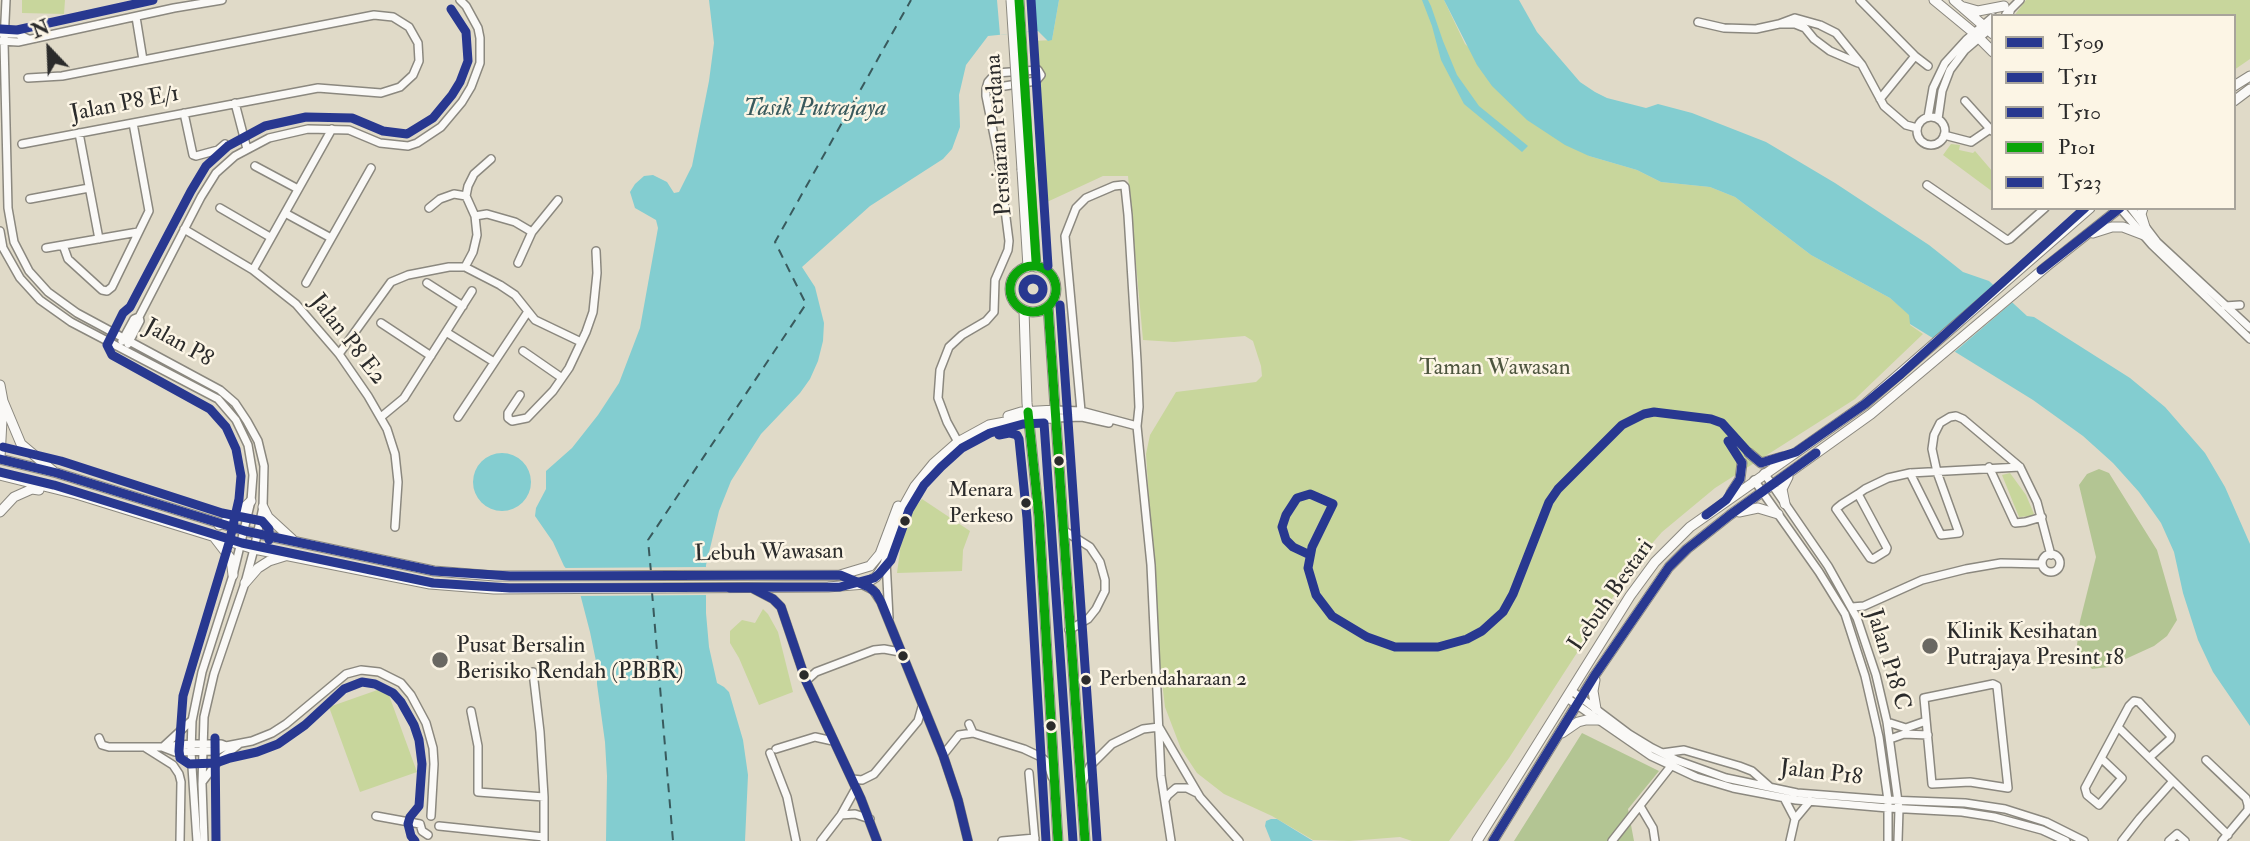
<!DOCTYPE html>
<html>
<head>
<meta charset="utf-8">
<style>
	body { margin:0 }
	#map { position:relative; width:2250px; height:841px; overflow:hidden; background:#e0dac8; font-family:"IM FELL Double Pica",serif }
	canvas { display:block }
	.legend { position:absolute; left:1991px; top:14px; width:245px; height:196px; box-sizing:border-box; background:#fcf5e5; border:2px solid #a8a49b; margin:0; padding:9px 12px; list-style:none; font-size:21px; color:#2b2b2b }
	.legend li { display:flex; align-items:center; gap:14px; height:35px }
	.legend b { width:35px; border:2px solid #a8a49b }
	.north { position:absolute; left:14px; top:14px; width:70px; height:70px; -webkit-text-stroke:5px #fcf5e5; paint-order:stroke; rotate:337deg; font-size:19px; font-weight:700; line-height:28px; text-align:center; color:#2b2b2b }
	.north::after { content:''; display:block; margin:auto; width:24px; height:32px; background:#2b2b2b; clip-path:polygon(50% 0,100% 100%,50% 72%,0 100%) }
</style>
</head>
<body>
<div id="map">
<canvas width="2250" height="841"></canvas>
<ul class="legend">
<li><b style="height:9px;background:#283890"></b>T509</li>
<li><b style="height:9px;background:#283890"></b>T511</li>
<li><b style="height:9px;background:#283890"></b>T510</li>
<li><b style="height:9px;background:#0aa508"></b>P101</li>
<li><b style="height:9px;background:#283890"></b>T523</li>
</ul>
<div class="north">N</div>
</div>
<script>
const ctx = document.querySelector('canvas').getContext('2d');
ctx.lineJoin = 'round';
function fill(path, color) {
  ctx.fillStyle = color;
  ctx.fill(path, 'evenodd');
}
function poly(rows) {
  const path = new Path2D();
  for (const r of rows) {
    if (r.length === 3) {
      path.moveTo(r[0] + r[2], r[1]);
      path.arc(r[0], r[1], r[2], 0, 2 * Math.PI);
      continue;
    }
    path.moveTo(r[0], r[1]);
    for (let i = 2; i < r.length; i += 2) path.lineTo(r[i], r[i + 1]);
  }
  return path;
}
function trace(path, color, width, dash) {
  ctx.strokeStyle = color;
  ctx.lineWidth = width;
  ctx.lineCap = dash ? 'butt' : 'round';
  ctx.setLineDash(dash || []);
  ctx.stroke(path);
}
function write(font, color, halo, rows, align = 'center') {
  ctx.font = font + ' "IM FELL Double Pica",serif';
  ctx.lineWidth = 5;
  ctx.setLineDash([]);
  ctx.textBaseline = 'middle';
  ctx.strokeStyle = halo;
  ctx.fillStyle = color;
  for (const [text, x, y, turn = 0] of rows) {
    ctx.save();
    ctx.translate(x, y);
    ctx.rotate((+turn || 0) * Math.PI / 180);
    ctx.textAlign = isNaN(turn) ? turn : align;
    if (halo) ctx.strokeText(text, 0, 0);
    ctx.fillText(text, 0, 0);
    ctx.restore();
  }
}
fill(poly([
	[22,0,65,0,64,14,22,13],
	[1059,0,1444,0,1465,44,1589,156,1637,170,1661,182,1710,187,1735,197,1811,255,1890,298,1910,315,1910,325,1923,334,1855,399,1715,488,1662,532,1635,563,1509,758,1449,841,1412,841,1400,837,1349,841,1313,840,1272,816,1224,794,1197,773,1181,749,1165,707,1160,665,1146,454,1150,435,1176,392,1256,382,1262,376,1261,366,1253,341,1245,336,1174,342,1143,340,1128,176,1103,176,1047,202,1034,41,1052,40],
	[2026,0,2250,0,2250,59,2234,70,2234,16,2014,16],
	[1951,144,1960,145,1959,150,1973,153,1975,151,1993,172,1993,192,1943,155],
	[2010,473,2026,495,2034,514,2031,516,2019,517,2002,475],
	[922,499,970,531,963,550,962,571,897,573,902,536,913,510],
	[763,609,768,614,778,632,793,692,759,705,739,658,730,643,730,631,742,620,755,623],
	[386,687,417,772,360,792,329,707]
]), '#c8d69c');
fill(poly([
	[2099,469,2109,473,2157,550,2177,620,2167,636,2154,646,2108,667,2092,669,2082,657,2077,645,2080,621,2096,557,2079,485,2087,474],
	[1582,733,1659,771,1628,809,1634,841,1514,841]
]), '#b3c593');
fill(poly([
	[709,0,1059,0,1052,40,1048,41,1038,31,988,36,966,65,959,95,960,127,952,149,943,159,870,206,802,267,815,287,824,323,823,341,818,361,810,379,800,393,761,434,731,481,719,511,706,565,706,613,709,647,717,683,724,687,729,692,743,740,748,775,745,841,606,841,607,776,605,742,597,684,597,666,590,632,577,582,564,566,553,542,535,516,536,508,546,489,546,471,572,448,598,415,619,383,640,328,658,228,656,220,635,208,630,192,635,184,644,176,653,175,667,182,674,193,679,192,692,166,709,81,714,43],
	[1422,0,1428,0,1431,6,1443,41,1457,75,1479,106,1528,146,1522,152,1464,104,1441,60,1432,26],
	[1444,0,1519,0,1537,32,1580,82,1595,92,1607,98,1646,108,1658,104,1692,113,1766,142,1835,183,1929,245,1963,272,1989,281,2027,316,2034,317,2130,378,2165,407,2205,453,2225,487,2250,544,2250,726,2213,672,2198,640,2183,593,2174,552,2161,523,2139,492,2113,463,2083,436,2033,400,1910,324,1909,315,1890,298,1811,255,1735,197,1710,187,1661,182,1637,170,1589,156,1565,145,1527,120,1492,86,1477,65],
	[502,482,29],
	[1271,819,1277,819,1313,841,1271,841,1265,826,1266,821]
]), '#83cdd0');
fill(poly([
	[997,0,1032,0,1034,31,1000,35],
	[1997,284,2015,300,1951,355,1930,342],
	[709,567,710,595,577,596,574,584,562,568]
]), '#e0dac8');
trace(poly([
	[651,572,648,540,806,304,775,242,911,0],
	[652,592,673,841]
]), '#395a5d', 2, [9, 7]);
const minor = poly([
	[6,0,4,42,8,208,14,242,29,271,48,292,77,313,220,390,235,403,247,421,258,441,264,466,263,507,254,549,245,583,214,674,204,717,202,784,204,841],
	[1860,0,1915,56,1880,99],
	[2006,14,2020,0],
	[136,17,143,60],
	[1698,22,1724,28,1756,29,1779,24,1795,24,1805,28,1814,39,1830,51,1858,63],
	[1779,24,1795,18,1820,25,1836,33,1862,65,1884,106,1906,125,1917,128],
	[3,34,18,34,28,39],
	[0,41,18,42,174,8,222,0],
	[1915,56,1928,66],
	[1965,101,1992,131],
	[235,103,247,149],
	[184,113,193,155,196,156,218,150,225,144],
	[1928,117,1933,88,1945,63,1966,40,1993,17],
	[1931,131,14],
	[1938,119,1942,91,1950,70,1965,50,1993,26],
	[79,133,99,239],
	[1944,135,1971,142,1990,129],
	[22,144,318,88,381,93,400,87,413,75,419,61,418,43,409,27,393,17,374,15,62,76,28,78],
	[255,166,298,189],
	[1927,185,2007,240,2010,239,2045,208],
	[466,196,468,186,474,174,491,159],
	[30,199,89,188],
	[220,208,270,237],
	[429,208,440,199,454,194,466,196,475,216,477,235,473,252,465,267],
	[2120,208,2152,245,2250,339],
	[2131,208,2157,242,2250,328],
	[285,213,331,238],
	[475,216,487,214,515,222,532,232],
	[184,229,253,270,296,304,339,354,368,396,387,429,395,454,398,482,395,527],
	[0,231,3,248,20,278,40,300,71,322,218,399,236,420,248,445,253,475,251,501,233,575,202,672,192,721,191,752,197,841],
	[63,245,68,259,102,290,107,291,112,287,149,211,133,123],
	[46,248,138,232],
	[518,263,532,232,558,200],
	[253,270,332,129],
	[306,283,371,168],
	[427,283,463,306],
	[2225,306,2240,305],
	[381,323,431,356],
	[446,332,494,362],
	[122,341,134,319,139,317],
	[128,344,140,321,139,317,201,197,216,173,235,156,269,138,308,129,349,130,380,143,408,146,417,143,441,127,462,102,471,87,480,63,480,38,478,28,466,6,460,0],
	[523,351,562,378],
	[339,354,391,282,408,275,449,267,465,267,500,285,515,295,535,320,581,342],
	[520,395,508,413,508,418,512,421,527,418,553,391,569,368,586,332,593,312,597,273,596,251],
	[1055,410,1081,411,1137,426],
	[1081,411,1065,236,1076,208,1086,198,1114,186,1123,185,1125,187,1128,215,1137,361,1139,407,1137,426,1151,565,1161,776,1171,841],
	[381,417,404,398,472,291],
	[458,417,527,313],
	[1055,418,1082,417,1109,423],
	[958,442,947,422,938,398,940,370,949,347,962,335,986,321,994,312,995,280,1008,250,1009,241,998,155,986,96,986,89,988,82,996,73,1038,70,1041,75,1036,81,986,89],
	[1989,467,2015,523,2025,522,2042,517],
	[1764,473,1828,566,1857,618,1876,675,1887,722,1899,809,1898,841],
	[1910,473,1941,535,1959,533,1937,472,1932,449,1934,435,1940,423,1950,417,1956,416,1963,419,2020,467,2037,502,2051,555],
	[1754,480,1819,572,1845,614,1865,676,1879,737,1888,800,1888,841],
	[1858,494,1887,548,1886,551,1873,559,1870,558,1836,509,1837,508,1842,504,1858,494,1865,489,1888,478,1910,473,2020,467],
	[1063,530,1090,547,1100,562,1105,580,1105,591,1096,609,1088,619,1069,630],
	[2051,563,9],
	[886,560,889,618],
	[861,584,873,590,881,602,943,755,958,800,968,841],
	[752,588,773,599,781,607,806,681,861,799,877,841],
	[1852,607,1864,606,1922,580,1966,569,2001,563,2042,564],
	[533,672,540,732,544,797,544,841],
	[806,681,816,672,874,650,884,649,900,652],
	[1993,684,1997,686,2008,788,1970,782,1932,784,1924,698,1993,684],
	[1572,691,1629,734,1652,748,1676,760,1726,778,1797,793,1888,800,1965,803,2005,809,2046,822,2084,841],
	[1567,698,1651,756,1696,777,1733,788,1796,800,1888,808,1962,812,1994,817,2042,830,2066,841],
	[471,711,478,746,478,792,544,797],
	[1887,722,1906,728,1926,721],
	[969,724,973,733],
	[1159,727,1200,797,1239,841],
	[2118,727,2228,835],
	[99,738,102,745,109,747,162,747,191,744,221,744,226,746],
	[1890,739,1904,734,1928,735],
	[164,746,191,721],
	[162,747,175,752,216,751,226,746,252,741,272,733,286,724,346,674,361,670,379,672,401,683,411,695,426,723,433,748,434,764,431,816],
	[146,748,173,765,179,774,181,782,180,841],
	[776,749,815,737,833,741],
	[770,753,787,797,796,841],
	[1662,753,1684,750,1739,766,1752,771,1770,787],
	[943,755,959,735,973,733,1024,749,1041,757,1047,762,1052,777],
	[2102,759,2122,778,2099,805,2087,795,2085,788,2129,706,2134,701,2139,702,2171,736,2170,739,2150,757],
	[2206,760,2246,798,2248,805,2248,810,2222,841],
	[1029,773,1035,841],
	[852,779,862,780,874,774,918,721,922,707],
	[203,781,219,760,238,745],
	[1082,783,1090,766,1112,744,1143,729,1159,727],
	[1784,798,1795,819],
	[1165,800,1168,795,1176,788,1187,788,1195,792],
	[1640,806,1653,828,1655,841],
	[841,815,855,814,870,819],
	[376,816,420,824],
	[420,824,422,831,428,835],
	[439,826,544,837],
	[821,841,841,815,856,788],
	[1002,841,1035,838],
	[1612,841,1671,766],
	[1790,841,1795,819,1810,801],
	[2122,841,2140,818,2173,781],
	[2169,841,2177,834,2185,841]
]);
const major = poly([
	[1934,0,1974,33,1993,52],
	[1954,0,1993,34],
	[1964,7,1978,11,2004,6],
	[2007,16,2009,12],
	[2234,86,2250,76],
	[2234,101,2250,89],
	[1029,169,1036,267],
	[1022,170,1028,267],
	[2143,208,2141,214,2145,227],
	[2093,233,2112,227,2123,227,2144,235],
	[1033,289,23],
	[1048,306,1085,841],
	[1024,310,1027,403,1039,517,1058,841],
	[0,385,3,401,0,458],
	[3,401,21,444,53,471],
	[1008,416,1021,412,1055,410],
	[1749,453,1761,463,1782,457],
	[0,459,57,473,245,531,434,571,495,576,840,575,870,566,880,554,898,506],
	[0,475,76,494,254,549,430,584,494,589,828,587,865,584,876,577,885,564,905,504,915,486,933,464,958,442,989,425,1021,419,1055,418],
	[1731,493,1740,479,1742,463],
	[1785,504,1782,489,1788,477],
	[263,507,268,517,292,539],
	[0,512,14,497,32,489,39,490],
	[1739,512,1758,508,1778,514],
	[219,525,233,518,251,501],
	[214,537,231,559,233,575],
	[245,583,258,568,269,561,285,556],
	[1595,680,1593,691,1596,709],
	[1562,733,1578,722,1586,720,1599,720],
	[1477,841,1630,596,1655,562,1690,527,1865,404,2090,208],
	[1493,841,1595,675,1669,567,1687,549,1730,515,1871,414,2047,266,2120,208]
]);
trace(minor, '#8b887f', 10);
trace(major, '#8b887f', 11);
trace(minor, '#faf9f7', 7);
trace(major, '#faf9f7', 9);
const majorBridge = poly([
	[1011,0,1022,170],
	[1019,0,1029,169]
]);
trace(majorBridge, '#8b887f', 11, []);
trace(majorBridge, '#faf9f7', 9);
trace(poly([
	[2041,270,2120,208],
	[0,459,57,473,245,531,434,571,510,576,840,575,869,587,876,593,881,602,943,755,958,800,968,841],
	[1706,515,1726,500,1740,479,1742,463,1728,441],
	[1310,555,1293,547,1286,540,1282,527,1286,515,1297,498,1310,494,1333,504,1312,547,1308,568,1316,595,1332,616,1367,637,1395,647,1438,647,1467,639,1482,631,1503,612,1513,594,1549,502,1558,489,1622,425,1644,414,1654,412,1711,419,1722,423,1749,453,1761,463,1796,452,1865,404,1901,374,2085,208],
	[730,588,752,588,773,599,781,607,806,681,861,799,877,841],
	[1493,841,1595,675,1669,567,1687,549,1730,515,1816,453]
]), '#283890', 9);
trace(poly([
	[999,435,1009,433,1017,435,1019,439,1027,518,1046,841],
	[0,472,54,485,242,543,433,583,510,588,840,587,874,578,879,574,891,560,909,510,924,485,941,467,962,448,990,433,1023,424,1044,423,1073,841]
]), '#283890', 9);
trace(poly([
	[1,29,17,30,153,0],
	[3,447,61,461,222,513,262,521,269,529,269,540],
	[215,738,216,841],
	[415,841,411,836,408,824,410,817,419,806,422,764,419,740,414,725,401,702,393,693,375,684,362,682,344,689,305,725,278,744,257,752,230,758,216,763,189,764,180,758,179,751,183,696,229,543,239,499,241,476,236,449,226,427,210,409,112,355,107,345,123,313,130,307,191,191,206,166,228,146,265,126,306,117,352,118,383,131,407,134,433,118,452,95,460,82,468,61,466,32,451,9]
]), '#283890', 9);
trace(poly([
	[1019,0,1036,261],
	[1033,289,23],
	[1048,306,1085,841],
	[1028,412,1039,517,1058,841]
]), '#0aa508', 9);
trace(poly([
	[1031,0,1048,266],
	[1033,289,10],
	[1060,305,1097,840]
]), '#283890', 9);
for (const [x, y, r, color] of [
	[1059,461,6,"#2b2b2b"],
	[1026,503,6,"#2b2b2b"],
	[905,521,6,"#2b2b2b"],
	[1930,646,9,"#6a6862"],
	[903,656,6,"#2b2b2b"],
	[440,660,9,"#6a6862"],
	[804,675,6,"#2b2b2b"],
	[1086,680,6,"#2b2b2b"],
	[1051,726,6,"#2b2b2b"]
]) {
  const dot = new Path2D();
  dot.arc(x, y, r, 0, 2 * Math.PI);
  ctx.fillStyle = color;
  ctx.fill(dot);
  trace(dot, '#fcf5e5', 2.5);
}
write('21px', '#2b2b2b', '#fcf5e5', [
	["Menara",1013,491],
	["Perkeso",1013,517],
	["Perbendaharaan 2",1099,680,"left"]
], 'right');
write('23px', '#2b2b2b', '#fcf5e5', [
	["Jalan P8 E/1",125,105,-11],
	["Persiaran Perdana",1000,135,-94],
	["Jalan P8 E2",347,340,52],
	["Jalan P8",178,344,29],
	["Lebuh Wawasan",769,554,-1],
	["Lebuh Bestari",1612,596,-55],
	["Jalan P18 C",1887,660,73],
	["Jalan P18",1821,774,7]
]);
write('23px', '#4d553e', '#fcf5e5', [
	["Taman Wawasan",1495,369]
]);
write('23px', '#2b2b2b', '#fcf5e5', [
	["Klinik Kesihatan",1946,633],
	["Putrajaya Presint 18",1946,659],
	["Pusat Bersalin",456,647],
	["Berisiko Rendah (PBBR)",456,673]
], 'left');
write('italic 24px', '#395a5d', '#fcf5e5', [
	["Tasik Putrajaya",815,110]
]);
</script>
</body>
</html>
